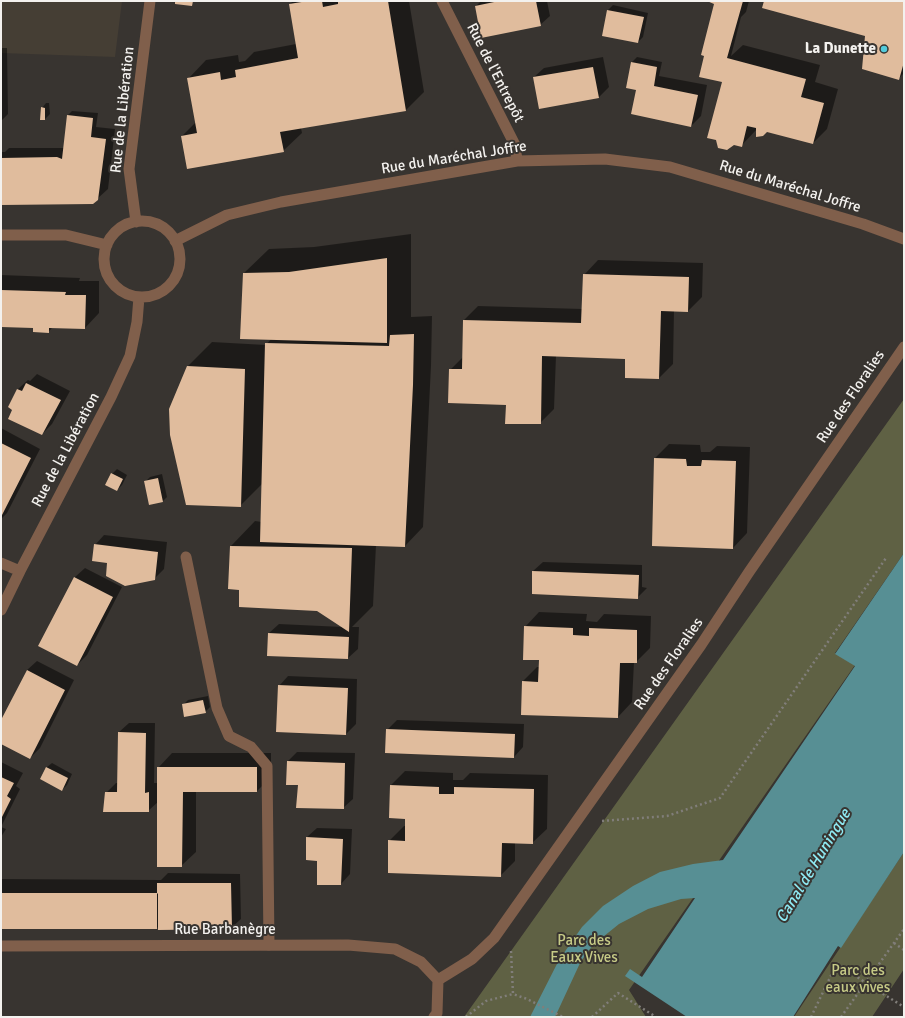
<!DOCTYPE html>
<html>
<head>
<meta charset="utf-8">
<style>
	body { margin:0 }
	#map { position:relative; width:905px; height:1018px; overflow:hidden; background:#383430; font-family:Signika,sans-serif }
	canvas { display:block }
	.frame { position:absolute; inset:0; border:2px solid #f3f1ee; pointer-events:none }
</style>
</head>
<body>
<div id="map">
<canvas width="905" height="1018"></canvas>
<div class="frame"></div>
</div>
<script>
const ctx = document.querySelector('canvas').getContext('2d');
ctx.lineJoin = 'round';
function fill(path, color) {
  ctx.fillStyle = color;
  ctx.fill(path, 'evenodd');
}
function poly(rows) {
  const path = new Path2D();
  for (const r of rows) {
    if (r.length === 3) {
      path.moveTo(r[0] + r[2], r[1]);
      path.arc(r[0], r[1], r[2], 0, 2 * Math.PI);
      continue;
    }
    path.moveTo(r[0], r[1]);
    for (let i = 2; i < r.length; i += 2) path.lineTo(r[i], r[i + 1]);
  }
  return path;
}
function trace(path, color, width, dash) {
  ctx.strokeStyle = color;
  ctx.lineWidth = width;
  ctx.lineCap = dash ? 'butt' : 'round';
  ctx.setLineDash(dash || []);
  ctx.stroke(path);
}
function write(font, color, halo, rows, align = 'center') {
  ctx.font = font + ' Signika,sans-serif';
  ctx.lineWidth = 4;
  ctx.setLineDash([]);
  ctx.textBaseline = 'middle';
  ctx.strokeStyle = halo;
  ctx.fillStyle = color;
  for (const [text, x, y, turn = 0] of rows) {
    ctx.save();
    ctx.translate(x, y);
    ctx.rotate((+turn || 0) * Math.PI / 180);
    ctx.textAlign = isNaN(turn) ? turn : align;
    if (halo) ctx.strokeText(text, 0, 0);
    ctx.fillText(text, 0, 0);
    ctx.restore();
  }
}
fill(poly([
	[1,1,122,1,115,57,1,53]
]), '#453e34');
fill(poly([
	[904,399,904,553,835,653,855,665,629,990,646,1017,464,1017],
	[904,852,904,969,872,1017,794,1017]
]), '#5f6144');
fill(poly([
	[904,553,904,852,841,948,838,946,793,1017,687,1017,625,976,630,969,642,977,695,898,681,899,648,909,619,924,593,945,581,961,555,1017,530,1017,559,960,582,927,603,906,633,886,660,872,693,864,723,860,855,666,835,654]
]), '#578f94');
fill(poly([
	[293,1,409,1,424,92,406,110,301,128,302,133,283,151,182,136,196,122,188,79,206,60,238,55,239,62,245,61,254,52,296,44,290,4],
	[481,1,547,1,550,16,540,25,476,6],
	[716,1,749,1,746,12,741,17,731,56,743,45,820,65,815,82,838,89,827,129,813,143,757,129,741,146,723,82],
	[765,1,904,1,904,73,898,79,866,35],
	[613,5,648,13,643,37,638,42,603,35,608,10],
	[1,48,7,48,8,114,1,121],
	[603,57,609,87,599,97,534,77,544,68],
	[637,57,662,62,659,76,707,85,701,116,691,126,637,89,627,88,632,62],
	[46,103,49,103,50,114,45,119,42,108],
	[72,111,98,113,96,127,115,129,108,189,97,199,1,204,1,152,5,152,9,148,64,148,68,115],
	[411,234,411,317,432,316,431,366,423,527,405,546,376,545,373,606,352,627,359,627,358,649,348,658,268,655,269,633,279,624,343,627,317,610,240,589,231,546,255,521,262,522,263,483,240,506,188,366,212,342,266,345,271,339,244,273,269,249,314,247],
	[598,260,703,263,702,297,688,311,674,311,673,364,659,378,626,358,556,356,554,409,540,423,450,370,463,357,464,320,478,306,583,309,584,275],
	[1,275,80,278,79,281,99,281,99,313,85,328,53,327,48,332,34,327,1,326],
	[37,374,70,391,52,424,42,434,9,407,18,389,28,380,30,381],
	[1,428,40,449,7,513,1,519],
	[669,444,700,445,701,452,710,452,717,446,750,447,747,533,733,548,655,458],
	[117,469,127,475,122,485,117,490,106,484,112,474],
	[162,474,167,497,163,501,145,482,150,477],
	[104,535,167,542,164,569,154,579,109,562,95,545],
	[543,562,642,565,642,587,647,588,637,598,533,571],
	[85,568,122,587,87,655,77,665,40,646,75,577],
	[539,612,587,614,586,621,597,622,604,614,651,616,650,648,636,662,634,662,632,702,618,717,523,681,537,667,540,667,540,659,525,627],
	[37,661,74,680,40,748,30,758,1,743,1,722,27,670],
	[288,676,357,679,356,724,346,734,279,686],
	[208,696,210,707,205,712,183,705,188,700],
	[397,720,524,724,523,747,514,757,387,730],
	[129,723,155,723,154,783,158,783,158,768,172,753,271,753,271,777,257,791,196,791,196,852,181,866,158,802,148,811,106,793,116,783,118,783,119,732],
	[297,752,355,753,353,799,343,808,299,784,288,761],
	[1,762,23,773,16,786,20,789,1,827],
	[52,763,72,774,67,785,62,790,41,779,47,767],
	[405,771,453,773,453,780,463,780,470,773,548,775,547,829,532,843,515,843,515,861,500,876,389,841,404,826,406,826,406,818,391,785],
	[1,827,6,829,1,837],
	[317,828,352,829,350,874,341,884,318,860,307,837],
	[168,873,240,874,241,919,231,928,159,926,157,928,1,928,1,879,161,880]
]), '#0007');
fill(poly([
	[175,1,193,1,192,6,175,4],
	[308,1,322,1,323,7,338,4,338,1,388,1,406,111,280,132,284,152,187,169,181,136,197,133,187,78,220,72,221,80,236,77,235,70,298,58,289,4],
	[499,1,536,1,541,26,481,38,475,6],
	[707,1,743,1,727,58,806,79,801,97,824,103,813,144,767,132,763,136,756,137,756,128,747,126,742,147,734,145,727,150,718,148,716,140,707,138,722,82,699,77,704,56,701,55,714,4],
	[764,1,904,1,904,62,899,80,862,69,865,36,762,8],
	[607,10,644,17,638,43,602,36],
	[631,62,657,67,654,86,698,95,691,127,631,114,636,90,626,88],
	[593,67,599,98,539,109,533,77],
	[41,107,45,108,45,120,40,120],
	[67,115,93,118,91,137,106,139,98,200,93,204,1,205,1,158,57,157,62,159],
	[387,258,387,343,240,339,243,273,289,272],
	[583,274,689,277,688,312,661,311,659,379,625,378,625,359,542,356,541,424,505,424,506,405,448,403,449,369,462,369,463,320,581,323],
	[1,290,66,292,65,295,86,295,85,329,49,328,49,333,33,332,33,328,1,327],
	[414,334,413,385,405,547,260,542,265,343,389,346,390,335],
	[187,366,245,369,241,507,186,505,170,435,169,409],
	[26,383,61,400,42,435,8,419,12,410,8,407,17,389,22,391],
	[1,443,31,458,1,517],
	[654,458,686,459,687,466,701,466,702,460,736,461,733,549,652,546],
	[111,473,123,479,117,491,105,485],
	[158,478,163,502,149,505,144,481],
	[94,544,158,552,155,580,125,586,106,576,107,563,92,561],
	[230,546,352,548,349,632,317,611,239,607,239,590,228,589],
	[532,571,639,575,638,599,532,594],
	[74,577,113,597,77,666,38,646],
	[524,626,573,628,573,635,589,636,589,628,637,630,637,663,620,663,618,718,521,715,522,681,538,682,539,660,523,660],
	[268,633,349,637,348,659,267,656],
	[27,670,65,690,30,759,1,744,1,720],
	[278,685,348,688,346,735,276,732],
	[203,700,206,713,184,717,182,704],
	[386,729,515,734,514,758,385,753],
	[118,732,146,733,145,793,149,792,149,812,103,812,105,792,117,792],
	[287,761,345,763,344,809,296,808,298,785,286,785],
	[46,767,68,778,62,791,40,779],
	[157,767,257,767,257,792,183,792,182,867,157,867],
	[1,777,14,783,7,796,11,799,1,819],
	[390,785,439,787,439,794,454,794,454,787,534,789,533,844,502,843,501,877,388,873,388,840,405,841,405,819,389,818],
	[306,837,343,839,341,885,317,885,317,861,306,860],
	[157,883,231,883,232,929,158,930,158,894,157,893],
	[1,893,157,893,157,929,1,929]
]), '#e0bc9d');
trace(poly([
	[602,821,667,816,720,798,886,558],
	[894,943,904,950],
	[511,951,513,994,527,999,563,1017],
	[466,1017,486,1001,513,994],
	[592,1017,618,993,656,1017],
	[811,1017,837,963,866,983,904,1007],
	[841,1017,904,929]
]), '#817e7a', 2.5, [2, 3]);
trace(poly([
	[186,557,217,708,229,736,251,747,267,766,269,945]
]), '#805f4b', 11);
trace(poly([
	[442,1,515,145,517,161],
	[142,259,38],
	[136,222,129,169,150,1],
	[1,235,66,235,107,245],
	[175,241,227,215,281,202,517,161,605,159,670,167,863,224,904,239],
	[1,563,20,571],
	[1,610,20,571,111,397,130,356,137,322,139,297],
	[1,946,348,945,395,949,421,962,438,980],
	[438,980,472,959,494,938,701,645,749,572,904,347],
	[434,1017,437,1013,438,980]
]), '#805f4b', 11);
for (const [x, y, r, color] of [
	[884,49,4,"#53cbdb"]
]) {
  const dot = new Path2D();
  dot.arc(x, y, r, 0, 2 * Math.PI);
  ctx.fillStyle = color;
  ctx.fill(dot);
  trace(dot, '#383430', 1.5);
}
write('bold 15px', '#f3f1ee', '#383430', [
	["La Dunette",876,49]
], 'right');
write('15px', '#f3f1ee', '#383430', [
	["Rue de l'Entrepôt",495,73,63],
	["Rue de la Libération",123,110,-84],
	["Rue du Maréchal Joffre",454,158,-9],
	["Rue du Maréchal Joffre",790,187,17],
	["Rue des Floralies",851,397,-56],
	["Rue de la Libération",66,450,-62],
	["Rue des Floralies",669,664,-55],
	["Rue Barbanègre",225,930]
]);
write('15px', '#c6ca86', '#383430', [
	["Parc des",584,941],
	["Eaux Vives",584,958],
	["Parc des",858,971],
	["eaux vives",858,988]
]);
write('italic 16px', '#8febf4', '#383430', [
	["Canal de Huningue",814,866,-59]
]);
</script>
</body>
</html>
